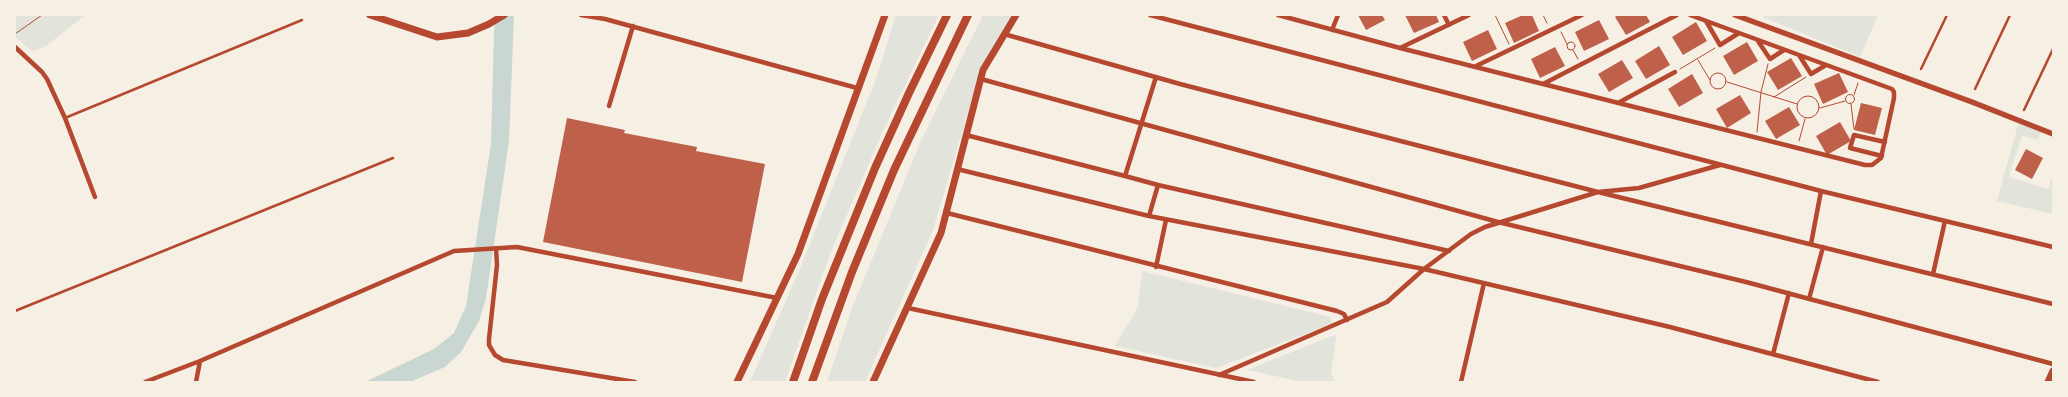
<!DOCTYPE html>
<html>
<head>
<meta charset="utf-8">
<style>
	body { margin:0 }
	#map { position:relative; width:2068px; height:397px; overflow:hidden; background:#f6efe4; font-family:Signika,sans-serif }
	canvas { display:block }
	.frame { position:absolute; inset:0; border:16px solid #f6efe4; pointer-events:none }
</style>
</head>
<body>
<div id="map">
<canvas width="2068" height="397"></canvas>
<div class="frame"></div>
</div>
<script>
const ctx = document.querySelector('canvas').getContext('2d');
ctx.lineJoin = 'round';
function fill(path, color) {
  ctx.fillStyle = color;
  ctx.fill(path, 'evenodd');
}
function poly(rows) {
  const path = new Path2D();
  for (const r of rows) {
    if (r.length === 3) {
      path.moveTo(r[0] + r[2], r[1]);
      path.arc(r[0], r[1], r[2], 0, 2 * Math.PI);
      continue;
    }
    path.moveTo(r[0], r[1]);
    for (let i = 2; i < r.length; i += 2) path.lineTo(r[i], r[i + 1]);
  }
  return path;
}
function trace(path, color, width, dash) {
  ctx.strokeStyle = color;
  ctx.lineWidth = width;
  ctx.lineCap = dash ? 'butt' : 'round';
  ctx.setLineDash(dash || []);
  ctx.stroke(path);
}
fill(poly([
	[15,15,86,15,43,48,32,51,15,37],
	[896,15,939,15,883,131,830,254,785,382,750,382,799,271,876,79],
	[983,15,1011,15,982,65,933,230,865,382,827,382,852,308,920,143],
	[1764,15,1878,15,1860,57,1763,17],
	[2019,121,2041,130,2038,140,2022,136,2009,177,2048,189,2053,173,2053,214,1997,201],
	[1142,271,1330,317,1332,321,1331,324,1216,368,1115,346,1138,307],
	[1337,334,1331,372,1335,382,1302,382,1247,370]
]), '#e2e4dc');
fill(poly([
	[496,15,514,15,509,141,486,298,479,321,461,352,445,367,410,382,365,382,434,349,454,333,466,306,491,144,494,31]
]), '#c9d6d2');
fill(poly([
	[1358,15,1382,15,1385,20,1366,30],
	[1405,15,1436,15,1439,22,1414,33],
	[1523,15,1532,15,1539,31,1514,43,1505,23],
	[1618,15,1646,15,1650,22,1626,35,1615,17],
	[1599,20,1609,39,1584,51,1575,32],
	[1696,22,1707,41,1683,55,1672,37],
	[1488,30,1497,49,1472,61,1463,42],
	[1747,42,1758,61,1734,75,1723,56],
	[1659,46,1670,65,1646,79,1635,61],
	[1555,47,1565,66,1540,78,1531,59],
	[1791,58,1802,76,1778,90,1767,72],
	[1622,60,1633,78,1609,92,1598,74],
	[1839,73,1848,92,1823,104,1814,84],
	[1692,74,1703,93,1679,107,1668,89],
	[1740,95,1751,113,1727,128,1716,109],
	[1861,103,1882,108,1875,135,1854,130],
	[1789,107,1800,125,1776,139,1765,121],
	[567,118,625,130,624,133,697,147,696,151,765,164,742,282,543,242],
	[1840,122,1851,141,1827,155,1816,136],
	[2026,149,2043,158,2032,179,2015,170]
]), '#bf614a');
trace(poly([
	[1495,15,1509,44],
	[1543,15,1547,23],
	[1561,32,1567,44],
	[15,34,42,15],
	[1571,46,4],
	[1573,50,1578,59],
	[1698,60,1710,80],
	[1680,69,1715,48],
	[1718,81,8],
	[1727,82,1797,104],
	[1850,99,4.5],
	[1854,95,1858,83],
	[1808,107,11],
	[1774,97,1806,77],
	[1851,104,1854,129],
	[1820,108,1845,101],
	[1757,132,1761,92,1768,64],
	[1799,141,1805,119]
]), '#b5482f', 1);
trace(poly([
	[1921,69,1947,15],
	[1975,89,2010,15],
	[2024,110,2053,49],
	[65,118,302,20],
	[15,311,393,158]
]), '#b5482f', 2.5);
trace(poly([
	[581,15,605,19,857,88],
	[1150,15,1821,191,2053,247],
	[1278,15,1400,48,1865,165,1872,165,1881,158,1894,98,1894,92,1892,89,1690,15],
	[1444,15,1449,25],
	[1706,21,1720,45,1739,33],
	[1332,30,1338,15],
	[1004,34,1180,84,1598,192,2053,304],
	[1758,41,1770,59,1784,50],
	[15,47,42,72,47,79,65,118,95,197],
	[1400,48,1469,15],
	[1799,55,1811,74,1826,65],
	[1476,66,1582,15],
	[1156,77,1125,176,1158,185,1149,216,1424,269,1670,327,1878,382],
	[981,79,1498,222,1746,282,2053,364],
	[1543,84,1677,15],
	[1618,103,1675,72],
	[609,106,633,26],
	[966,135,1125,176],
	[1882,156,1850,148,1854,135,1885,142],
	[957,169,1149,216],
	[1158,185,1449,251],
	[947,213,1337,311,1344,314,1347,320],
	[1811,244,1821,191],
	[496,248,497,265,489,339,489,345,495,355,503,360,635,382],
	[1156,267,1166,220],
	[1933,274,1945,221],
	[1809,299,1823,247],
	[908,308,1254,382],
	[1773,354,1789,293],
	[1219,375,1387,302,1424,269,1471,234,1485,227,1598,192,1639,188,1720,165],
	[145,382,200,361,454,251,517,247,777,298],
	[196,382,200,361],
	[1461,382,1484,283]
]), '#b5482f', 4.5);
trace(poly([
	[1735,15,1972,102,2053,134]
]), '#b5482f', 5.5);
trace(poly([
	[370,15,437,37,468,33,489,24,504,15],
	[737,382,798,254,885,15],
	[873,382,941,233,983,70,1016,15],
	[2048,382,2053,371]
]), '#b5482f', 7);
trace(poly([
	[793,382,822,299,875,168,909,93,947,15],
	[812,382,852,272,894,170,968,15]
]), '#b5482f', 8);
</script>
</body>
</html>
